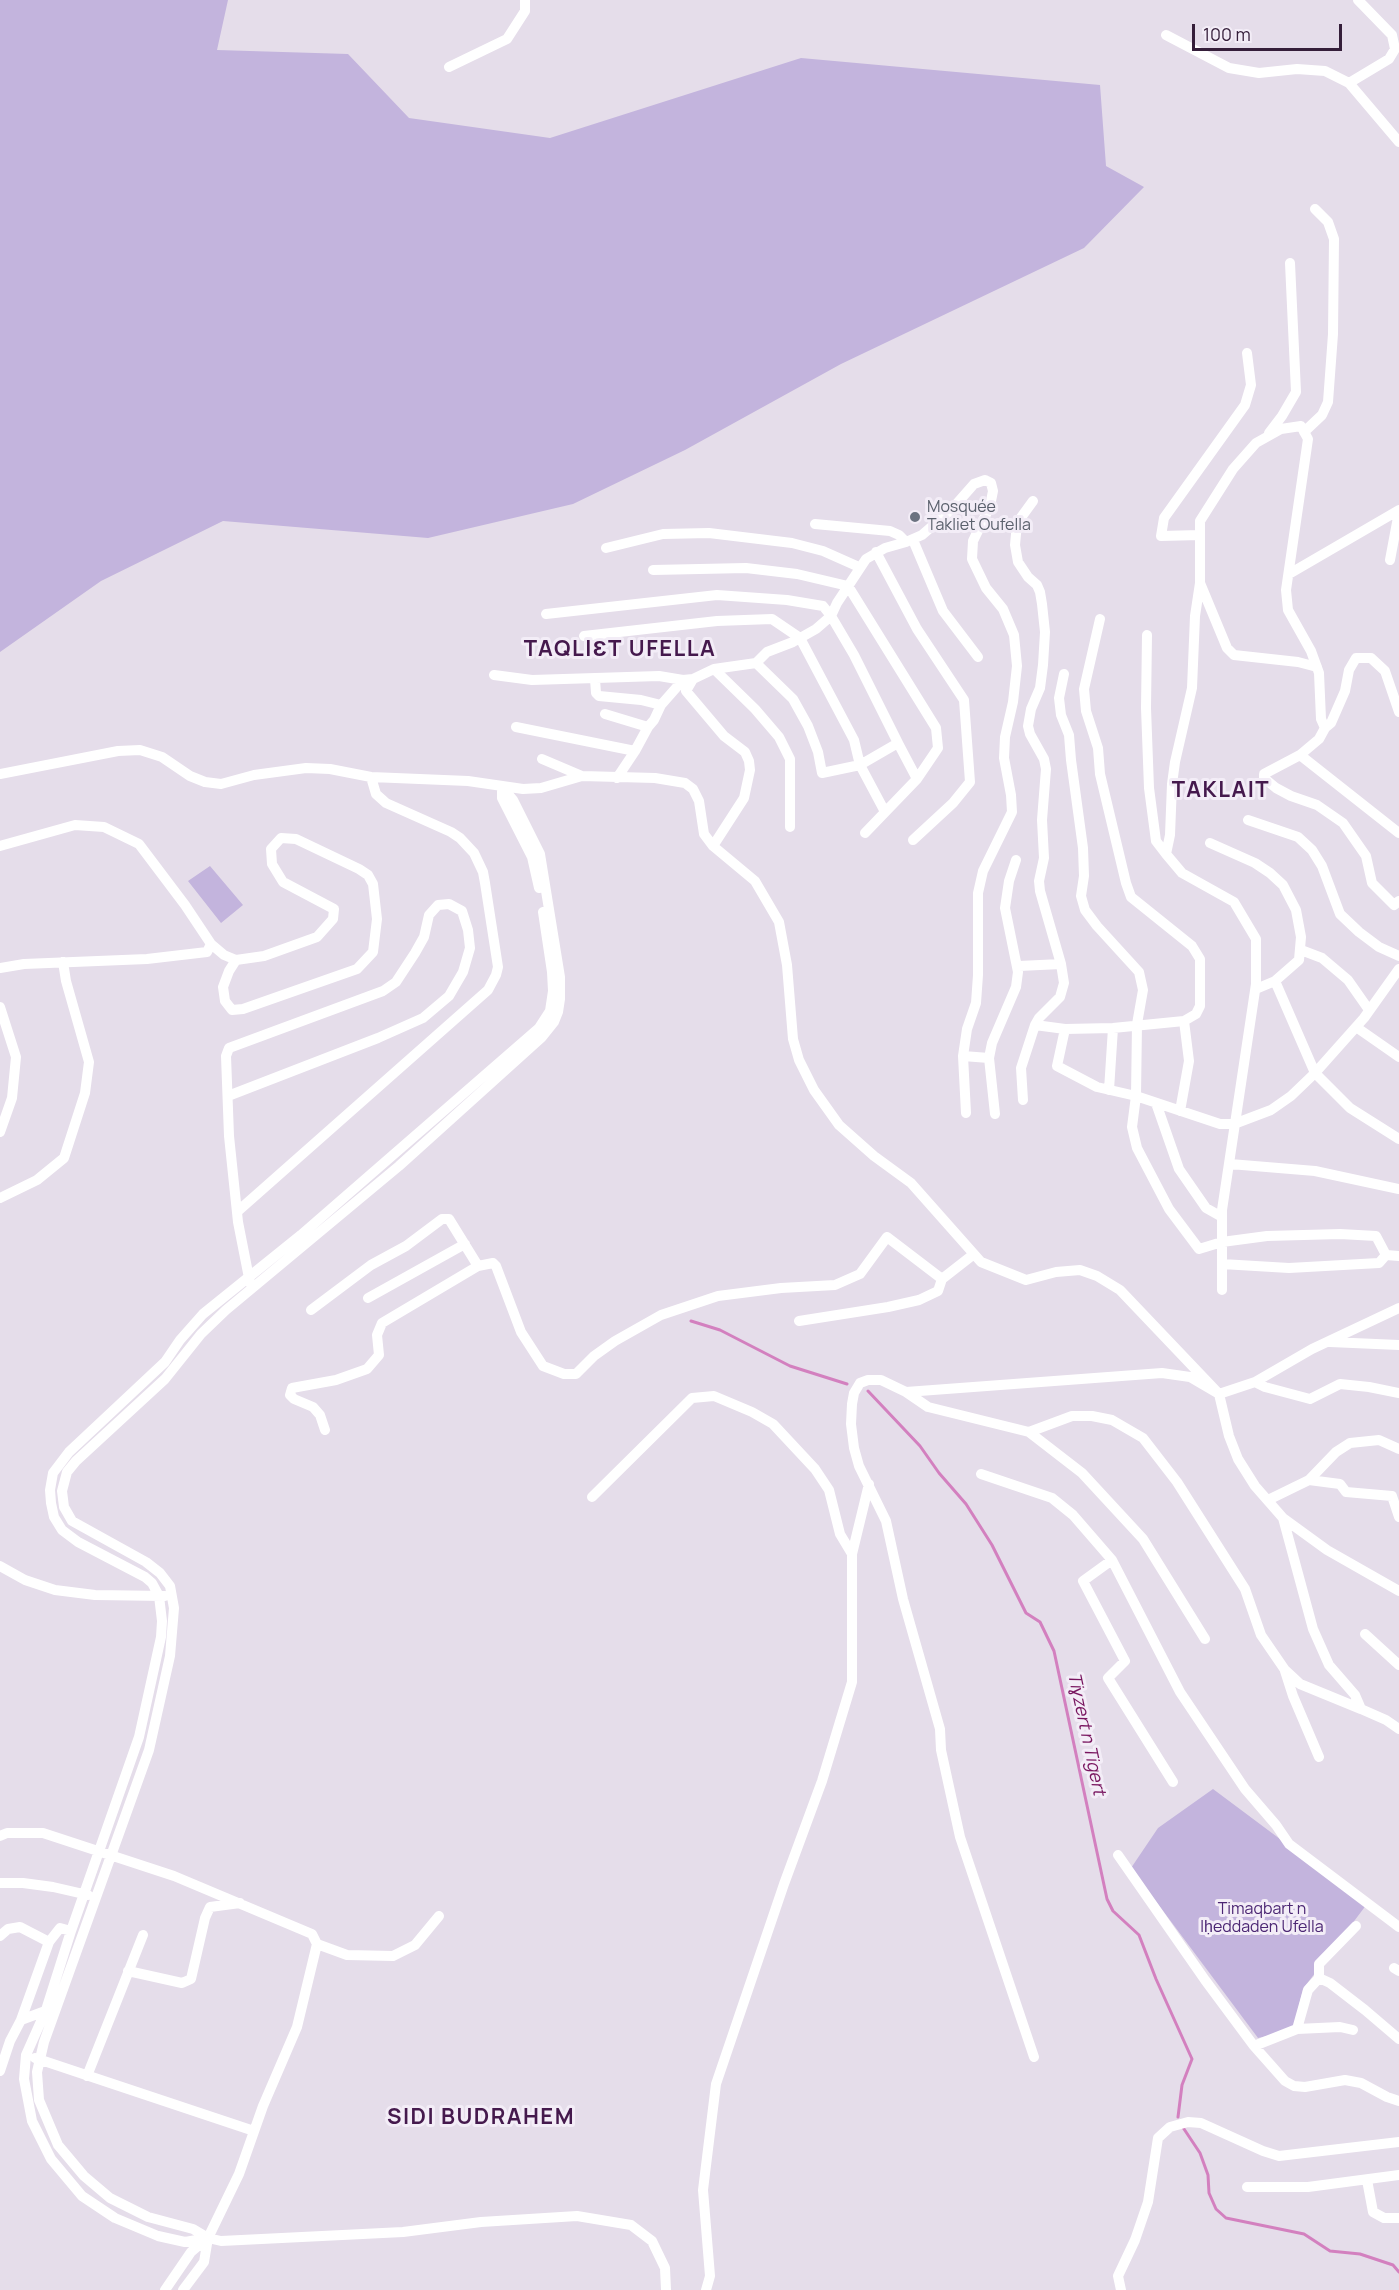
<!DOCTYPE html>
<html>
<head>
<meta charset="utf-8">
<style>
	body { margin:0 }
	#map { position:relative; width:1399px; height:2290px; overflow:hidden; background:#e5ddea; font-family:Manrope,sans-serif }
	canvas { display:block }
	.scale { position:absolute; left:1192px; top:24px; width:150px; height:27px; box-sizing:border-box; border:3px solid #351e3a; border-top:0; padding-left:8px; font-size:18px; line-height:21px; white-space:nowrap; color:#351e3a; -webkit-text-stroke:4px #f3edf7; paint-order:stroke }
</style>
</head>
<body>
<div id="map">
<canvas width="1399" height="2290"></canvas>
<div class="scale">100 m</div>
</div>
<script>
const ctx = document.querySelector('canvas').getContext('2d');
ctx.lineJoin = 'round';
function fill(path, color) {
  ctx.fillStyle = color;
  ctx.fill(path, 'evenodd');
}
function poly(rows) {
  const path = new Path2D();
  for (const r of rows) {
    path.moveTo(r[0], r[1]);
    for (let i = 2; i < r.length; i += 2) path.lineTo(r[i], r[i + 1]);
  }
  return path;
}
function trace(path, color, width, dash) {
  ctx.strokeStyle = color;
  ctx.lineWidth = width;
  ctx.lineCap = dash ? 'butt' : 'round';
  ctx.setLineDash(dash || []);
  ctx.stroke(path);
}
function write(font, color, halo, rows, align = 'center') {
  ctx.font = font + ' Manrope,sans-serif';
  ctx.lineWidth = 6;
  ctx.setLineDash([]);
  ctx.textBaseline = 'middle';
  ctx.strokeStyle = halo;
  ctx.fillStyle = color;
  for (const [text, x, y, turn = 0] of rows) {
    ctx.save();
    ctx.translate(x, y);
    ctx.rotate((+turn || 0) * Math.PI / 180);
    ctx.textAlign = isNaN(turn) ? turn : align;
    if (halo) ctx.strokeText(text, 0, 0);
    ctx.fillText(text, 0, 0);
    ctx.restore();
  }
}
fill(poly([
	[0,0,228,0,217,50,348,54,409,118,550,138,801,58,1100,85,1106,166,1144,187,1084,248,841,364,685,450,573,504,428,538,223,521,101,581,0,652],
	[210,866,243,905,221,923,188,881],
	[1213,1789,1367,1904,1303,1989,1293,2030,1258,2038,1131,1868,1158,1828]
]), '#c3b4dd');
trace(poly([
	[691,1321,720,1330,790,1366,847,1384],
	[868,1391,920,1446,939,1473,966,1504,992,1545,1026,1613,1040,1622,1054,1651,1107,1899,1113,1911,1139,1935,1156,1979,1192,2059,1182,2085,1178,2117],
	[1182,2126,1200,2153,1208,2175,1209,2193,1216,2209,1226,2218,1304,2234,1330,2251,1360,2254,1393,2265,1399,2272]
]), '#d380bf', 3);
trace(poly([
	[1166,35,1229,68,1259,73,1297,69,1325,71,1349,83,1389,59,1395,49,1392,35,1358,0],
	[449,67,507,39,525,11,525,0],
	[1349,83,1399,142],
	[1304,432,1322,415,1328,402,1333,334,1334,239,1328,222,1315,209],
	[1269,433,1282,416,1296,392,1290,263],
	[1033,501,1017,523,1015,545,1018,562,1028,577,1037,585,1040,592,1042,604,1045,632,1043,665,1040,688,1031,709,1028,726,1030,734,1044,759,1046,769,1042,820,1044,858,1039,881,1040,891,1061,964,1064,983,1060,997,1039,1018,1035,1025,1065,1029],
	[815,524,890,531,899,535,906,542],
	[1200,535,1161,536,1164,518,1245,405,1251,385,1247,353],
	[913,540,943,611,978,657],
	[606,548,663,534,709,533,792,543,823,551,859,567],
	[876,552,917,629,964,700,970,782,953,803,913,840],
	[1390,560,1399,512],
	[653,570,746,568,797,574,848,586,936,728,938,748,917,779,865,833],
	[1289,574,1399,510],
	[1200,583,1227,648,1234,655,1298,662,1317,667],
	[546,614,717,595,787,600,823,606,831,616,854,655,898,743,860,765,822,773,818,752,808,726,793,699,756,663],
	[1100,619,1084,689,1086,711,1098,748,1100,774,1126,883,1131,897,1192,946,1200,959,1200,1006,1196,1014,1184,1021,1113,1028,1065,1029,1057,1066,1097,1087,1136,1096,1220,1124,1234,1124,1271,1110,1291,1096,1315,1073,1364,1018,1399,969],
	[1147,635,1146,708,1149,788,1156,841,1166,854,1170,835,1172,784,1175,762,1192,688,1195,616,1200,583,1200,521,1233,469,1256,443,1281,429,1301,426,1308,439,1286,590,1288,610,1311,651,1319,673,1321,719,1325,728,1331,723,1345,691,1349,670,1356,658,1371,658,1385,671,1399,712],
	[584,636,717,621,772,619,800,638,854,740,860,765,884,810],
	[714,669,755,709,779,737,790,759,790,827],
	[1064,674,1059,698,1061,715,1069,735,1071,760,1083,848,1084,876,1081,896,1085,910,1097,926,1139,972,1143,990,1137,1024,1136,1096,1132,1127,1137,1148,1169,1209,1199,1249,1222,1242,1267,1236,1340,1234,1376,1236,1386,1255,1399,1256],
	[494,675,532,680,659,676,683,680,693,679],
	[595,679,596,693,599,696,641,700,661,705],
	[605,714,648,727],
	[516,727,635,751],
	[1325,728,1319,739,1300,755,1264,774,1264,778,1276,788,1291,796,1317,805,1343,823,1366,856,1372,883,1394,905,1399,901],
	[898,743,917,779],
	[1300,755,1399,833],
	[542,759,582,776],
	[0,774,118,751,140,750,162,757,190,776,205,782,221,784,254,775,306,768,330,769,371,777,468,781,523,789,541,788,582,776,655,778,685,783,693,789,699,801,704,834,713,846,755,881,779,922,787,965,793,1039,799,1060,814,1090,839,1125,874,1156,911,1183,981,1262,1026,1280,1056,1272,1080,1270,1097,1276,1120,1290,1219,1394,1229,1436,1238,1459,1255,1486,1283,1518,1313,1629,1329,1665,1355,1695,1361,1709,1386,1720,1399,1729],
	[617,778,635,751,648,727,654,720,661,705,683,680],
	[502,787,513,800,540,854,560,977,560,999,558,1012,554,1022,542,1037,399,1166,226,1310,201,1334,165,1379,76,1461,67,1472,62,1491,64,1507,72,1521,146,1562,160,1573,170,1586,174,1608,170,1656,149,1750,44,2042,37,2072,39,2100,58,2145,84,2176,110,2198,148,2217,193,2229,208,2238,221,2241,403,2232,481,2222,577,2216,631,2225,652,2241,665,2268,666,2290],
	[502,787,502,798,532,857,539,888],
	[1248,820,1298,837,1312,850,1322,866,1340,914,1359,932,1379,947,1399,956],
	[1210,843,1255,863,1270,873,1283,885,1296,910,1301,937,1299,960,1275,981,1256,989],
	[0,846,75,825,104,827,139,844,185,905,211,944,207,952,147,959,24,964,0,968],
	[713,846,744,798,750,770,749,761,745,752,724,736,686,691,693,679,714,669,756,663,767,652,793,642,816,629,831,616,837,603,866,559,885,548,906,542,922,535,952,509,974,484,985,480,991,483,993,491,990,506,973,541,972,559,986,588,1003,609,1014,635,1017,666,1013,702,1005,737,1004,758,1011,795,1012,812,983,871,978,893,978,975,976,1003,967,1029,963,1056,966,1113],
	[1166,854,1182,873,1234,902,1256,939,1256,984,1222,1210,1222,1290],
	[211,944,224,955,236,960,264,956,317,937,333,919,334,909,283,882,272,864,271,849,281,838,296,839,359,869,368,875,373,884,377,919,373,952,357,969,243,1009,232,1010,225,1001,223,987,229,971,236,960],
	[1301,950,1322,958,1348,980,1369,1010],
	[1019,966,1061,964],
	[1275,981,1315,1073,1350,1108,1399,1139],
	[0,1007,16,1057,12,1098,0,1132],
	[1356,1027,1399,1057],
	[963,1056,989,1058],
	[1109,1090,1113,1028],
	[228,1096,378,1038,423,1018,449,996,463,972,470,948,468,930,462,911,449,904,438,905,429,915,424,937,415,953,396,982,383,991,229,1048,226,1056,229,1136,238,1222,250,1283],
	[1023,1100,1021,1068,1035,1025],
	[1156,1103,1179,1169,1206,1208,1222,1217],
	[1180,1111,1189,1061,1184,1021],
	[995,1114,989,1058,992,1043,1016,987,1018,972,1005,908,1009,881,1016,860],
	[1230,1164,1315,1171,1399,1189],
	[0,1198,37,1180,64,1158,85,1093,89,1062,66,981,63,962],
	[238,1211,488,990,496,975,498,967,485,883,483,872,474,853,460,838,451,832,386,803,376,794,371,777],
	[1222,1264,1289,1268,1379,1263,1386,1255],
	[368,1298,465,1244],
	[311,1310,371,1265,406,1246,442,1219,449,1219,478,1266],
	[799,1321,888,1307,919,1300,938,1291,942,1279],
	[1330,1342,1399,1345],
	[1255,1382,1265,1387,1310,1399,1340,1384,1369,1387,1399,1393],
	[906,1392,1162,1373,1190,1377,1219,1394,1255,1382,1312,1349,1399,1308],
	[325,1430,320,1415,313,1407,294,1399,290,1395,292,1388,336,1380,367,1369,379,1355,377,1335,382,1323,478,1266,493,1263,496,1266,521,1332,543,1366,564,1374,576,1374,594,1356,615,1341,661,1315,718,1296,781,1288,835,1285,860,1274,887,1237,942,1279,974,1254],
	[1029,1432,1072,1416,1092,1416,1112,1420,1143,1438,1177,1482,1245,1589,1261,1635,1285,1670,1300,1684,1361,1709],
	[1399,1449,1379,1440,1350,1443,1336,1452,1309,1480,1340,1484,1346,1492,1392,1496,1399,1517],
	[981,1474,1052,1498,1073,1515,1112,1560,1180,1692,1245,1789,1276,1825,1289,1844,1399,1927],
	[592,1497,692,1398,714,1396,752,1412,773,1424,815,1469,829,1490,840,1534,852,1554],
	[1268,1500,1309,1480],
	[1283,1518,1327,1550,1399,1591],
	[1112,1560,1083,1581,1125,1661,1108,1678,1173,1782],
	[0,1566,25,1580,55,1590,95,1595,165,1596],
	[1365,1634,1399,1665],
	[1285,1671,1293,1696,1319,1757],
	[0,1836,7,1833,43,1833,174,1876,312,1934,317,1944,347,1955,393,1956,415,1945,439,1916],
	[1118,1855,1205,1980,1254,2046,1285,2081,1294,2086,1305,2087,1345,2080,1361,2083,1387,2097,1399,2101],
	[0,1883,23,1883,53,1887,88,1895],
	[0,1936,8,1929,20,1927,49,1942,21,2020],
	[49,1942,60,1928,71,1931],
	[1394,1968,1399,1971],
	[128,1971,182,1983,191,1979,205,1918,210,1907,240,1903],
	[1319,1978,1330,1983,1365,2010,1399,2039],
	[1297,2029,1340,2027,1353,2030],
	[1254,2046,1297,2029,1308,1990,1319,1978,1319,1964,1356,1926],
	[1034,2057,960,1837,941,1750,940,1729,903,1599,886,1521,859,1466,854,1448,851,1424,852,1404,854,1393,860,1383,868,1380,881,1380,906,1392,928,1407,1029,1432,1082,1473,1143,1539,1205,1639],
	[35,2058,254,2131],
	[0,2071,10,2041,21,2020,48,2010],
	[87,2076,143,1935],
	[1367,2180,1373,2212,1384,2218,1399,2218],
	[1247,2187,1308,2187,1399,2175],
	[208,2238,185,2242,158,2236,115,2218,82,2196,51,2159,32,2121,24,2079,26,2055,46,2010,71,1931,139,1737,161,1637,162,1621,159,1596,152,1583,145,1577,78,1542,62,1530,54,1517,51,1503,50,1490,53,1473,69,1452,165,1362,180,1340,203,1314,301,1235,539,1028,550,1011,553,991,552,972,543,912],
	[165,2290,191,2252,205,2240],
	[183,2290,204,2262,208,2238,239,2174,263,2106,297,2027,317,1944],
	[706,2290,710,2276,703,2190,716,2084,784,1884,822,1781,852,1682,852,1554,869,1484],
	[1121,2290,1118,2276,1135,2240,1148,2202,1158,2138,1170,2127,1188,2122,1201,2123,1263,2151,1279,2156,1399,2142]
]), '#fff', 10);
for (const [x, y, r, color] of [
	[915,517,6,"#6b7280"]
]) {
  const dot = new Path2D();
  dot.arc(x, y, r, 0, 2 * Math.PI);
  ctx.fillStyle = color;
  ctx.fill(dot);
  trace(dot, '#f3edf7', 2);
}
write('16px', '#5b616d', '#f3edf7', [
	["Mosquée",927,508],
	["Takliet Oufella",927,526]
], 'left');
write('16px', '#4b2673', '#f3edf7', [
	["Timaqbart n",1262,1910],
	["Iḥeddaden Ufella",1262,1928]
]);
write('italic 18px', '#78155f', '#f3edf7', [
	["Tiɣzert n Tigert",1086,1734,78]
]);
ctx.letterSpacing = '1.5px';
write('bold 22px', '#45194d', '#f3edf7', [
	["TAQLIƐT UFELLA",620,650],
	["TAKLAIT",1221,791],
	["SIDI BUDRAHEM",481,2118]
]);
ctx.letterSpacing = '0px';
</script>
</body>
</html>
